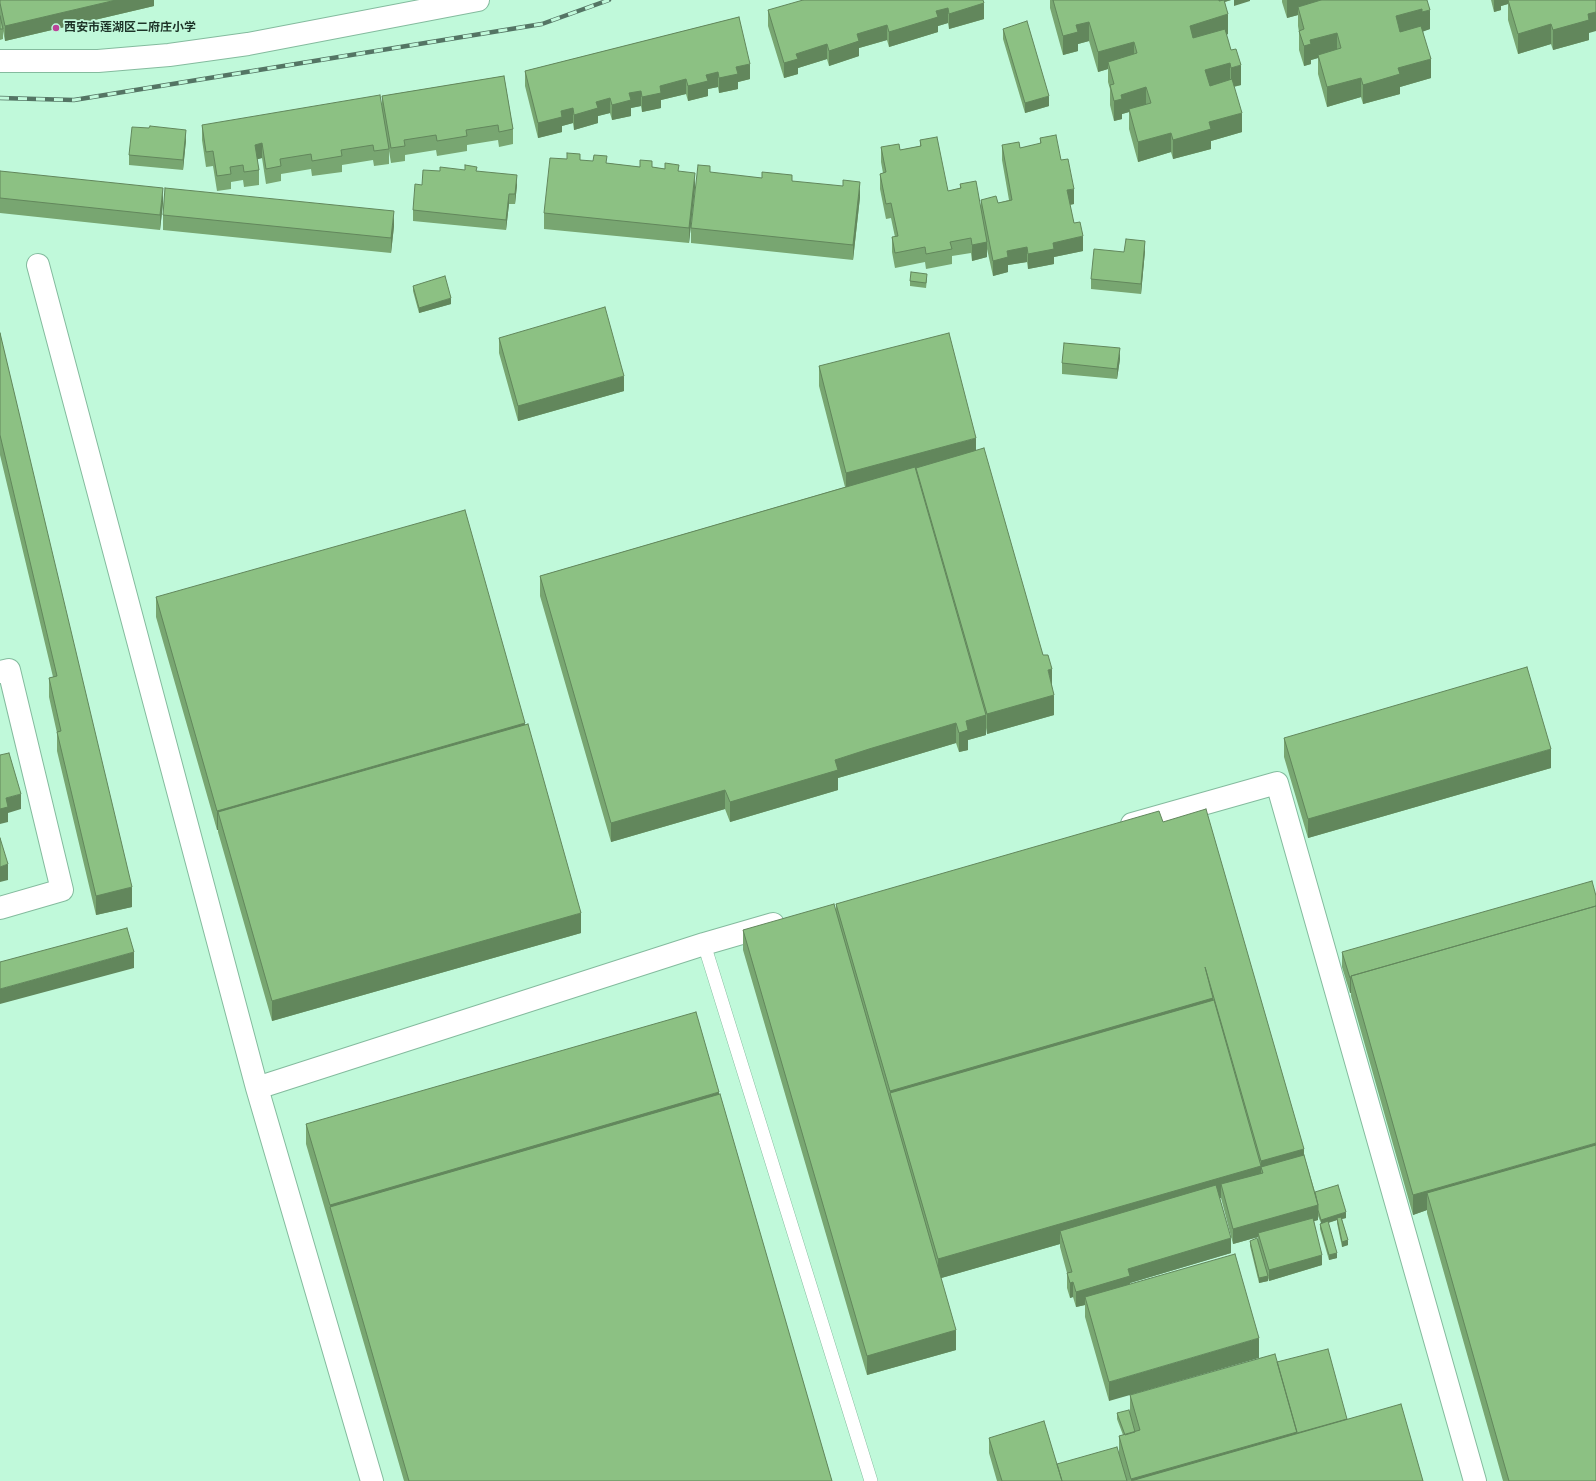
<!DOCTYPE html>
<html>
<head>
<meta charset="utf-8">
<style>
	body { margin:0 }
	canvas { display:block; background:#c0f9da }
</style>
</head>
<body>
<canvas width="1596" height="1481"></canvas>
<script>
const ctx = document.querySelector('canvas').getContext('2d');
ctx.lineJoin = 'round';
function poly(rows) {
  const path = new Path2D();
  for (const r of rows) {
    path.moveTo(r[0], r[1]);
    for (let i = 2; i < r.length; i += 2) path.lineTo(r[i], r[i + 1]);
  }
  return path;
}
function trace(path, color, width, dash) {
  ctx.strokeStyle = color;
  ctx.lineWidth = width;
  ctx.lineCap = dash ? 'butt' : 'round';
  ctx.setLineDash(dash || []);
  ctx.stroke(path);
}
function fill(path, color) {
  ctx.fillStyle = color;
  ctx.fill(path, 'evenodd');
}
function write(font, color, halo, rows, align = 'center') {
  ctx.font = font + ' "IBM Plex Serif","Noto Sans SC",serif';
  ctx.lineWidth = 3.5;
  ctx.setLineDash([]);
  ctx.textBaseline = 'middle';
  ctx.strokeStyle = halo;
  ctx.fillStyle = color;
  for (const [text, x, y, turn = 0] of rows) {
    ctx.save();
    ctx.translate(x, y);
    ctx.rotate((+turn || 0) * Math.PI / 180);
    ctx.textAlign = isNaN(turn) ? turn : align;
    if (halo) ctx.strokeText(text, 0, 0);
    ctx.fillText(text, 0, 0);
    ctx.restore();
  }
}
const lane = poly([
	[704,944,871,1481]
]);
const street = poly([
	[0,61,98,61,169,55,248,44,478,0],
	[38,265,257,1088,372,1481],
	[0,672,9,670,62,890,0,908],
	[1132,824,1277,783,1475,1481],
	[257,1088,704,944,773,924]
]);
trace(lane, '#84bb9e', 14);
trace(street, '#84bb9e', 24);
trace(lane, '#fff', 13);
trace(street, '#fff', 22);
const rail = poly([
	[0,98,74,100,542,24,609,0]
]);
trace(rail, '#547564', 4.5);
trace(rail, '#c0f9da', 3, [9]);
fill(poly([
	[0,0,154,0,154,6,5,41,3,31,3,39,0,40],
	[983,0,984,19,949,29,948,23,938,26,938,32,889,47,887,40,859,48,859,56,829,66,827,59,798,68,798,74,784,78,768,26,768,10],
	[1050,0,1231,0,1225,2,1228,34,1226,35,1241,85,1234,87,1242,132,1211,141,1211,149,1173,159,1171,152,1138,162,1129,129,1129,112,1122,114,1122,119,1114,121,1110,105,1110,89,1108,82,1108,69,1098,72,1089,41,1078,44,1078,51,1063,55,1050,8],
	[1282,0,1427,0,1430,29,1423,31,1431,78,1400,87,1400,94,1363,104,1361,97,1327,107,1318,74,1318,58,1311,60,1311,64,1304,66,1299,50,1299,32,1298,26,1298,15,1287,18,1282,2],
	[1491,0,1596,0,1589,33,1589,40,1553,50,1551,44,1518,54,1508,20,1508,4,1501,6,1501,10,1494,12],
	[739,17,750,79,738,82,738,89,719,93,718,87,708,89,708,96,688,101,686,94,661,100,661,108,642,112,641,106,631,108,631,116,612,120,610,113,598,116,598,123,574,130,573,123,562,126,562,132,538,138,525,86,525,71],
	[1003,29,1049,106,1025,113,1003,39],
	[504,76,513,129,513,144,499,147,498,140,467,145,467,151,437,156,436,150,405,155,405,161,391,163,389,151,389,164,374,166,373,160,342,165,342,172,312,176,311,169,281,174,281,181,266,184,262,158,257,159,259,170,259,185,244,187,243,180,231,182,231,189,217,191,213,166,206,167,202,140,202,125,382,108,382,96],
	[1040,138,1061,160,1074,204,1070,205,1074,223,1083,251,1054,257,1054,264,1028,269,1027,262,1008,265,1008,272,993,276,987,249,987,257,972,261,971,253,952,256,952,264,926,269,925,262,895,268,892,252,892,237,895,237,891,218,886,219,880,189,880,174,883,173,881,162,881,147,900,150,920,146,920,140,948,191,960,188,960,184,981,207,981,200,998,203,1009,200,1002,160,1002,145,1020,148,1040,144],
	[186,140,183,170,129,165,129,155],
	[580,160,640,167,652,167,679,171,695,188,689,243,544,229,544,213],
	[0,171,163,203,160,230,0,213],
	[440,171,477,171,517,185,515,204,509,204,506,230,413,221,413,210,422,185],
	[710,173,792,181,860,197,853,260,691,243,691,228],
	[163,215,394,226,391,253,163,230],
	[1145,251,1141,294,1091,289,1091,279,1124,252],
	[927,279,926,288,910,286,910,281],
	[413,286,451,304,419,313,413,291],
	[0,333,132,907,96,915,57,751,57,733,49,697,49,678,53,677,0,455],
	[499,338,624,391,518,421,499,353],
	[1120,359,1117,379,1062,374,1062,363],
	[819,366,976,451,1052,686,1054,715,987,734,986,728,986,735,968,740,968,750,959,752,956,743,869,769,838,778,838,790,730,822,725,809,611,842,540,596,540,576,845,487,819,386],
	[156,597,525,725,581,933,272,1021,218,832,218,830,217,830,156,617],
	[1284,738,1551,768,1308,838,1284,757],
	[1163,822,1304,1155,1315,1192,1346,1218,1342,1219,1348,1245,1342,1247,1337,1223,1337,1220,1328,1223,1337,1258,1329,1260,1320,1229,1320,1224,1321,1223,1318,1216,1318,1220,1314,1221,1322,1265,1269,1281,1268,1278,1268,1281,1259,1283,1250,1246,1250,1241,1258,1241,1258,1237,1233,1244,1221,1198,1220,1198,1231,1253,1130,1283,1109,1401,1085,1317,1085,1305,1076,1307,1073,1297,1070,1298,1067,1288,1067,1273,1060,1247,1060,1244,941,1278,956,1350,867,1375,743,950,743,930,836,910,836,904],
	[1342,952,1596,1481,1503,1481,1427,1213,1427,1210,1413,1215,1351,996,1351,993,1350,993,1342,967],
	[719,1094,832,1481,404,1481,306,1144,306,1124],
	[1277,1362,1423,1481,997,1481,989,1453,989,1438,1057,1466,1119,1452,1119,1436,1123,1435,1117,1419,1117,1413,1130,1415,1130,1395]
]), '#78a671');
fill(poly([
	[116,0,154,0,154,6,5,41,5,26],
	[1214,0,1231,0,1214,5],
	[1234,0,1250,0,1250,1,1234,6],
	[1287,0,1326,0,1298,7,1298,15,1287,18],
	[1494,0,1521,0,1508,0,1508,4,1501,6,1501,10,1494,12],
	[984,3,984,19,949,29,949,14],
	[948,8,948,23,938,26,938,32,889,47,889,32,936,11],
	[1422,9,1422,29,1396,36,1396,16],
	[1430,10,1430,29,1422,32,1422,12],
	[1596,12,1596,31,1589,33,1589,40,1553,50,1553,30,1588,14],
	[1228,14,1228,34,1190,46,1190,26],
	[1089,22,1089,41,1078,44,1078,51,1063,55,1063,36,1076,25],
	[1551,24,1551,44,1518,54,1518,34],
	[887,25,887,40,859,48,859,56,829,66,829,51,857,34],
	[1337,33,1337,53,1318,55,1318,58,1311,60,1311,64,1304,66,1304,46,1310,40],
	[1134,42,1134,62,1108,62,1108,69,1098,72,1098,52],
	[827,44,827,59,798,68,798,74,784,78,784,63,796,54],
	[1431,59,1431,78,1400,87,1400,94,1363,104,1363,85,1398,68],
	[1230,63,1230,83,1205,90,1205,70],
	[750,64,750,79,738,82,738,89,719,93,719,78,736,67],
	[1241,65,1241,85,1231,87,1231,68],
	[718,72,718,87,708,89,708,96,688,101,688,86,706,75],
	[1361,78,1361,97,1327,107,1327,87],
	[686,79,686,94,661,100,661,108,642,112,642,97,660,86],
	[1146,87,1146,107,1129,109,1129,112,1122,114,1122,119,1114,121,1114,101,1121,95],
	[641,91,641,106,631,108,631,116,612,120,612,105,629,93],
	[1049,96,1049,106,1025,113,1025,103],
	[610,98,610,113,598,116,598,123,574,130,574,115,596,102],
	[573,108,573,123,562,126,562,132,538,138,538,123,561,111],
	[1242,113,1242,132,1211,141,1211,149,1173,159,1173,140,1209,122],
	[186,130,186,140,183,170,183,160],
	[1171,133,1171,152,1138,162,1138,142],
	[262,143,262,158,255,160,255,145],
	[695,173,695,188,689,243,689,228],
	[517,175,517,185,515,204,515,194],
	[860,182,860,197,853,260,853,245],
	[163,188,163,203,160,230,160,215],
	[1074,189,1074,204,1067,205,1067,190],
	[509,194,509,204,506,230,506,220],
	[394,211,394,226,391,253,391,238],
	[1083,236,1083,251,1054,257,1054,264,1028,269,1028,254,1053,243],
	[1145,241,1145,251,1141,294,1141,284],
	[987,242,987,257,972,261,972,245],
	[1027,247,1027,262,1008,265,1008,272,993,276,993,261,1007,251],
	[451,298,451,304,419,313,419,308],
	[1120,348,1120,359,1117,379,1117,369],
	[624,376,624,391,518,421,518,406],
	[976,438,976,457,916,468,916,473,846,492,846,473],
	[1052,669,1052,689,1048,670],
	[1054,695,1054,715,987,734,987,714],
	[986,715,986,735,968,740,968,750,959,752,959,733,966,721],
	[525,723,525,742,218,812,218,830,217,830,217,811],
	[956,723,956,743,869,769,838,778,838,790,730,822,730,802,835,760,869,749],
	[1551,749,1551,768,1308,838,1308,819],
	[725,790,725,809,611,842,611,823],
	[21,794,21,809,8,813,8,822,0,824,0,809,6,798],
	[8,864,8,880,0,882,0,867],
	[132,887,132,907,96,915,96,896],
	[581,913,581,933,272,1021,272,1001],
	[134,952,134,968,0,1004,0,989],
	[1350,978,1351,978,1351,993,1350,993],
	[1213,998,1213,1018,890,1093,890,1111,890,1091],
	[719,1092,719,1111,330,1207,330,1224,330,1205],
	[1596,1143,1596,1162,1427,1193,1427,1210,1413,1215,1413,1195],
	[1304,1149,1304,1168,1263,1173,1261,1168,1261,1186,1221,1184,1221,1198,1063,1243,1060,1231,1060,1244,938,1279,938,1259,1261,1166,1261,1161],
	[1318,1205,1318,1220,1259,1237,1258,1233,1258,1237,1233,1244,1233,1229],
	[1346,1212,1346,1218,1337,1220,1337,1218,1337,1220,1321,1225,1321,1220],
	[1231,1238,1231,1253,1130,1283,1130,1291,1085,1297,1085,1305,1076,1307,1076,1292,1128,1269],
	[1348,1240,1348,1245,1342,1247,1342,1242],
	[1337,1253,1337,1258,1329,1260,1329,1255],
	[1322,1255,1322,1265,1269,1281,1269,1270],
	[1268,1276,1268,1281,1259,1283,1259,1278],
	[1073,1282,1073,1297,1070,1298,1070,1283],
	[956,1330,956,1350,867,1375,867,1356],
	[1259,1338,1259,1358,1109,1401,1109,1382],
	[1297,1432,1297,1451,1131,1481,1131,1479]
]), '#62875c');
const building = poly([
	[0,0,116,0,5,26,0,3,0,0],
	[803,0,983,0,984,3,949,14,948,8,936,11,938,17,889,32,887,25,857,34,859,41,829,51,827,44,796,54,798,59,784,63,768,10,803,0],
	[1053,0,1219,0,1219,1,1224,0,1228,14,1190,26,1193,38,1225,29,1231,50,1236,49,1241,65,1231,68,1230,63,1205,70,1210,86,1232,79,1242,113,1209,122,1211,129,1173,140,1171,133,1138,142,1129,109,1151,103,1146,87,1121,95,1122,99,1114,101,1110,85,1114,84,1108,62,1137,53,1134,42,1098,52,1089,22,1076,25,1078,32,1063,36,1053,0],
	[1321,0,1427,0,1430,10,1422,12,1422,9,1396,16,1400,32,1421,26,1431,59,1398,68,1400,74,1363,85,1361,78,1327,87,1318,55,1341,48,1337,33,1310,40,1311,44,1304,46,1299,31,1304,29,1298,7,1321,0],
	[1508,0,1596,0,1596,12,1588,14,1589,20,1553,30,1551,24,1518,34,1508,0],
	[0,16,3,29,0,29,0,16],
	[739,17,750,64,736,67,738,74,719,78,718,72,706,75,708,81,688,86,686,79,660,86,661,93,642,97,641,91,629,93,631,100,612,105,610,98,596,102,598,108,574,115,573,108,561,111,562,117,538,123,525,71,739,17],
	[1027,21,1049,96,1025,103,1003,29,1027,21],
	[504,76,513,129,499,132,498,125,466,130,467,136,437,141,436,135,404,140,405,146,391,148,382,96,504,76],
	[380,95,389,149,374,151,373,145,341,150,342,156,312,161,311,154,280,159,281,166,266,169,262,143,255,145,259,170,244,172,243,165,230,167,231,174,217,176,213,151,206,152,202,125,380,95],
	[150,126,186,130,183,160,129,155,132,127,149,128,150,126],
	[1056,135,1061,160,1068,159,1074,189,1067,190,1074,223,1080,222,1083,236,1053,243,1054,249,1028,254,1027,247,1007,251,1008,257,993,261,981,200,996,196,998,203,1012,200,1002,145,1019,142,1020,148,1041,143,1040,138,1056,135],
	[937,137,948,191,961,188,960,184,976,181,987,242,972,245,971,238,950,242,952,249,926,254,925,247,895,253,892,237,898,236,891,203,886,204,880,174,886,172,881,147,899,144,900,150,921,146,920,140,937,137],
	[567,153,580,154,580,160,593,161,594,155,607,156,606,163,640,167,640,160,652,161,652,167,665,169,665,163,679,165,678,171,695,173,689,228,544,213,550,158,567,159,567,153],
	[465,165,477,167,476,171,517,175,515,194,509,194,506,220,413,210,415,184,422,185,423,170,440,171,440,167,465,170,465,165],
	[698,165,710,166,710,172,762,178,762,172,792,175,792,181,843,186,843,180,860,182,853,245,691,228,698,165],
	[0,171,163,188,160,215,0,198,0,171],
	[165,188,394,211,391,238,163,215,165,188],
	[1126,239,1145,241,1141,284,1091,279,1094,249,1124,252,1126,239],
	[911,272,927,274,926,283,910,281,911,272],
	[445,276,451,298,419,308,413,286,445,276],
	[605,307,624,376,518,406,499,338,605,307],
	[0,333,132,887,96,896,57,732,61,731,49,678,57,676,0,435,0,333],
	[949,333,976,438,846,473,819,366,949,333],
	[1064,343,1120,348,1117,369,1062,363,1064,343],
	[984,448,1043,655,1048,655,1052,669,1048,670,1054,695,987,714,916,468,984,448],
	[915,467,986,715,966,721,968,730,959,733,956,723,869,749,835,760,838,770,730,802,725,790,611,823,540,576,915,467],
	[465,510,525,723,217,811,156,597,465,510],
	[1527,667,1551,749,1308,819,1284,738,1527,667],
	[528,724,581,913,272,1001,218,812,528,724],
	[9,753,21,794,6,798,8,807,0,809,0,755,9,753],
	[1206,809,1304,1149,1261,1161,1205,967,1213,998,890,1091,836,904,1159,811,1163,822,1206,809],
	[0,838,8,864,0,867,0,838],
	[1592,881,1596,896,1596,906,1351,976,1351,978,1350,978,1342,952,1592,881],
	[834,904,956,1330,867,1356,743,930,834,904],
	[1596,906,1596,1143,1413,1195,1351,976,1596,906],
	[127,928,134,952,0,989,0,962,127,928],
	[1214,1000,1261,1166,938,1259,890,1093,1214,1000],
	[696,1012,719,1092,330,1205,306,1124,696,1012],
	[720,1094,832,1481,409,1481,330,1207,720,1094],
	[1596,1145,1596,1481,1509,1481,1427,1193,1596,1145],
	[1304,1155,1318,1205,1233,1229,1221,1184,1263,1173,1261,1167,1304,1155],
	[1216,1185,1231,1238,1128,1269,1130,1276,1076,1292,1073,1282,1070,1283,1067,1273,1072,1272,1060,1231,1216,1185],
	[1338,1185,1346,1212,1321,1220,1318,1210,1318,1205,1315,1192,1338,1185],
	[1341,1217,1348,1240,1342,1242,1337,1218,1341,1217],
	[1313,1218,1322,1255,1269,1270,1258,1233,1313,1218],
	[1328,1221,1337,1253,1329,1255,1320,1224,1328,1221],
	[1257,1238,1268,1276,1259,1278,1250,1241,1257,1238],
	[1235,1254,1259,1338,1109,1382,1085,1297,1235,1254],
	[1328,1349,1347,1419,1297,1433,1277,1362,1328,1349],
	[1275,1354,1297,1432,1131,1479,1119,1436,1140,1430,1130,1395,1275,1354],
	[1401,1404,1423,1481,1131,1481,1401,1404],
	[1129,1410,1135,1432,1125,1435,1117,1413,1129,1410],
	[1044,1421,1062,1481,1002,1481,989,1438,1044,1421],
	[1117,1447,1127,1481,1062,1481,1057,1464,1117,1447]
]);
fill(building, '#8cc183');
trace(building, '#62875c', 1);
for (const [x, y, r, color] of [
	[56,28,4,"#bb4398"]
]) {
  const dot = new Path2D();
  dot.arc(x, y, r, 0, 2 * Math.PI);
  ctx.fillStyle = color;
  ctx.fill(dot);
  trace(dot, '#c0f9da', 1.5);
}
write('bold 12px', '#1d3328', '#c0f9da', [
	["西安市莲湖区二府庄小学",64,28]
], 'left');
</script>
</body>
</html>
